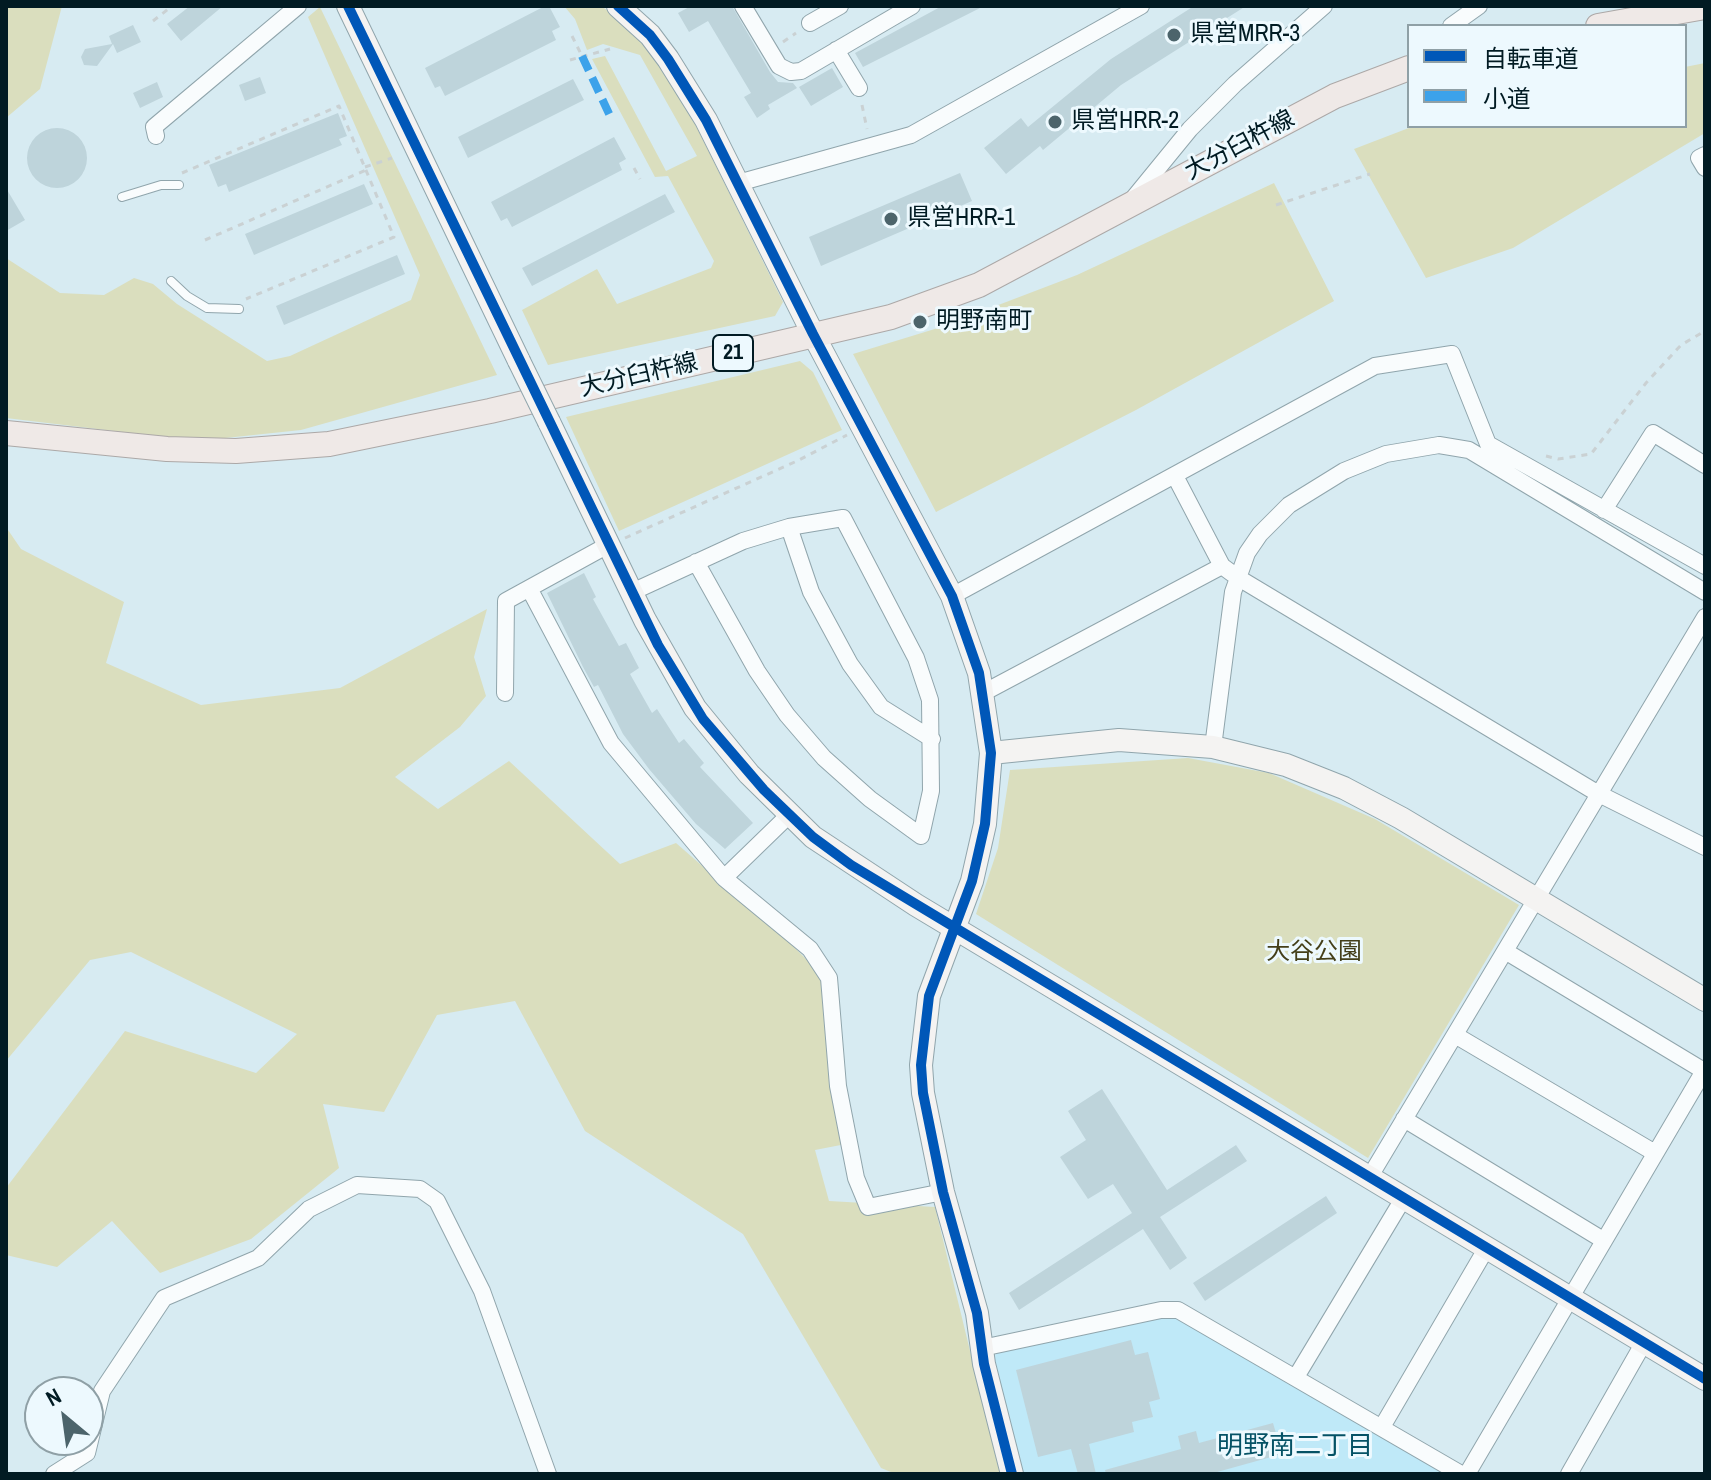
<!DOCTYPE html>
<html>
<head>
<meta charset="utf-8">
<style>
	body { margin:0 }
	#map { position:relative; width:1711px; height:1480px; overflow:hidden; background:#d7ebf2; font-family:"Archivo Narrow","Noto Sans JP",sans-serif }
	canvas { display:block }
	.frame { position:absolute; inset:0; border:8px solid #011b23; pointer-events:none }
	.legend { position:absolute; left:1407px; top:24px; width:280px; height:104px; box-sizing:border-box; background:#edf9fe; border:2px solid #8fa0a6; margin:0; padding:10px 14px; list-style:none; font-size:24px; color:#011b23 }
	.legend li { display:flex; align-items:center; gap:16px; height:40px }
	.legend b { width:40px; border:2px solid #8fa0a6 }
	.north { position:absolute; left:24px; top:1376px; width:80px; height:80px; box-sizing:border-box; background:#edf9fe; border:2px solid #8fa0a6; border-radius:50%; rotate:331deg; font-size:22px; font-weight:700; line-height:32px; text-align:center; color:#011b23 }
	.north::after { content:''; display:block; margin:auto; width:28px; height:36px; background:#4c646b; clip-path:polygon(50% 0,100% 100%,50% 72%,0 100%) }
</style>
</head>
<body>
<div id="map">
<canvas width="1711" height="1480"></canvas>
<div class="frame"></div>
<ul class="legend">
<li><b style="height:10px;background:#0057b8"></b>自転車道</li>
<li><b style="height:10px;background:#3ca2ea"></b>小道</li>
</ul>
<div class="north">N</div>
</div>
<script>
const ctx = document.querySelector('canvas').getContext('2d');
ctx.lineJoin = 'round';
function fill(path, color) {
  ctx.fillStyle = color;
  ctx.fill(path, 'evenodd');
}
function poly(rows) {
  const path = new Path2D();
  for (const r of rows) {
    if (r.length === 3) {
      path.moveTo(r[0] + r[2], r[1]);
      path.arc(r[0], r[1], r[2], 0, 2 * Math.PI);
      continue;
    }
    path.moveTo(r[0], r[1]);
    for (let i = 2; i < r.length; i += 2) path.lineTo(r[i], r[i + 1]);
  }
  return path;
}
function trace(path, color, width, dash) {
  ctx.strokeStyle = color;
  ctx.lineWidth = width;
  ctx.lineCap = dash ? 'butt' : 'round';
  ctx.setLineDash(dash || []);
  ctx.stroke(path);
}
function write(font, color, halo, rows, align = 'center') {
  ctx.font = font + ' "Archivo Narrow","Noto Sans JP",sans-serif';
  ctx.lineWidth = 6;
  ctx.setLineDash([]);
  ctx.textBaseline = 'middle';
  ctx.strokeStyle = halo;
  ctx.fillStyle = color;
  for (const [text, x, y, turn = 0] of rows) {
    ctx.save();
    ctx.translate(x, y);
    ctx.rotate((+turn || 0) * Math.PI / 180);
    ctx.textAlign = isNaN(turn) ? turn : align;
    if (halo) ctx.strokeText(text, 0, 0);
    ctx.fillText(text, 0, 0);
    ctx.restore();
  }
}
fill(poly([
	[1175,1314,1444,1474,1021,1474,991,1361,997,1353]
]), '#bfe9f8');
fill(poly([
	[6,6,62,6,40,89,6,118],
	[564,6,601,6,617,17,642,40,677,87,783,302,775,316,548,365,522,310,597,269,617,304,711,268,714,261,668,176,655,177,592,59,605,56,666,171,697,156,640,55,603,44,587,50,575,19],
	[320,7,497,375,301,430,197,441,6,418,6,258,60,293,104,295,134,278,153,284,177,304,267,361,290,356,411,300,420,275,308,17],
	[1705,63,1705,133,1513,248,1426,278,1354,149,1414,126,1685,126,1685,67],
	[1274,183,1334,301,1136,410,936,512,853,354,938,328,1077,275],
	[800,361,813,372,842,430,619,531,566,417],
	[6,527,21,549,124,602,106,663,201,705,340,688,487,609,474,657,486,696,460,727,395,777,438,809,509,761,620,864,676,843,786,939,825,978,846,1144,815,1150,829,1201,935,1207,1000,1474,896,1474,881,1468,743,1234,585,1131,515,1001,437,1015,384,1112,323,1104,339,1168,251,1239,160,1273,112,1221,57,1267,6,1255,6,1188,125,1031,256,1073,297,1034,131,952,90,960,6,1061],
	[1188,758,1269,773,1375,819,1519,905,1368,1158,976,914,998,848,1010,770]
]), '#dadebe');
fill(poly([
	[190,6,223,6,181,41,167,24],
	[545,6,549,6,560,27,552,31,556,40,445,96,440,86,435,88,425,68],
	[691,6,732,6,770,72,778,82,793,83,797,88,768,105,770,109,757,118,744,97,751,93,708,21,689,32,678,13],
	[942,6,984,6,863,67,855,53],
	[1194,6,1246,6,1121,85,1043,150,1040,146,1006,174,984,148,1021,118,1028,127,1111,59],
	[133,25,141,42,117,53,113,44,97,66,84,65,81,57,85,49,112,44,109,36],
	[832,68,843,87,811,106,799,87],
	[260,77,266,93,245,101,239,85],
	[573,79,584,100,468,158,458,137],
	[157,82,163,97,140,108,133,93],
	[338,113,347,136,339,139,342,145,229,192,226,184,218,187,209,165],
	[57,158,30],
	[614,137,626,159,619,163,622,170,512,227,507,218,501,221,491,202],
	[960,173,972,201,821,266,809,237],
	[364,184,373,204,254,255,245,234],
	[6,188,25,220,6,231],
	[665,194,675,212,532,286,522,268],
	[397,255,405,274,284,325,276,306],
	[584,573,596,597,593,599,619,646,626,643,639,668,630,674,652,713,657,709,679,743,684,739,704,763,700,767,753,823,725,849,696,824,649,769,623,734,598,685,594,687,583,667,547,593],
	[1102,1089,1167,1190,1236,1145,1247,1161,1160,1217,1187,1258,1170,1270,1143,1229,1019,1310,1009,1293,1132,1213,1113,1184,1088,1199,1060,1157,1086,1140,1068,1111],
	[1326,1196,1337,1213,1205,1301,1193,1283],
	[1131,1340,1135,1355,1148,1352,1160,1399,1149,1402,1153,1417,1132,1422,1134,1432,1089,1444,1096,1474,1078,1474,1071,1449,1038,1457,1016,1370],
	[1273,1423,1282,1454,1210,1474,1106,1474,1105,1470,1181,1449,1178,1436,1196,1431,1199,1443]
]), '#bed4db');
const lane = poly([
	[122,197,161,185,179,185],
	[171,281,187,296,207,308,239,309]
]);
const street = poly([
	[743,6,779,66,791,72,801,71,912,6],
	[810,23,840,6],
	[1451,26,1479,6],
	[836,50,859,88],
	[156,136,154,127,298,6],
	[1705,155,1699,158,1705,168],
	[738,183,911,135,1141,6],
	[1132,200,1190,129,1235,84,1324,6],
	[1175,476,1222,566,1237,577,1597,793,1705,847],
	[1604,510,1653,433,1705,465],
	[789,527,811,592,850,664,881,707,932,739],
	[530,590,611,743,724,878,789,815],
	[632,592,743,541,789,527,843,518,916,658,930,700,931,791,921,836,870,799,824,758,787,715,757,671,696,562],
	[952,596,1375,366,1452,354,1488,444,1705,566],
	[505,693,506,601,608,545],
	[983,693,1222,566],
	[1213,747,1233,592,1247,553,1260,534,1289,505,1344,471,1386,454,1439,445,1469,450,1705,592],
	[724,878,810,949,829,978,838,1086,856,1178,868,1207,943,1192],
	[1505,951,1704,1071],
	[1455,1035,1655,1153],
	[1404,1119,1603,1240],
	[1369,1178,1705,617],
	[982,1348,1161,1310,1178,1310,1461,1474],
	[1296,1377,1403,1199],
	[1382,1427,1486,1249],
	[54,1474,87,1453,102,1391,164,1298,258,1258,309,1209,357,1185,420,1189,437,1201,482,1291,548,1474],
	[1467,1474,1705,1069],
	[1569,1474,1643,1344]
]);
const secondary = poly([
	[348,6,519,361],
	[618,6,650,35,668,59,706,120,813,334,952,596,979,673,991,753,985,824,972,881,929,996,921,1065,923,1093,943,1192,977,1313,984,1364,1012,1474],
	[549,422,645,620,695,708,749,774,813,837,916,905,1705,1379],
	[991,753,1119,740,1213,747,1286,765,1344,788,1401,818,1705,1000]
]);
const primary = poly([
	[1598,26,1705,7],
	[6,433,167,449,236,451,329,444,490,411,891,317,979,285,1335,96,1409,68]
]);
trace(lane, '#90a5ac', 10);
trace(street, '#90a5ac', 18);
trace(secondary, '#90a5ac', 24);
trace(primary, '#aca8a7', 26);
trace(poly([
	[153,21,172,6],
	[572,36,582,56],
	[783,42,796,33],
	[570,60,610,49],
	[862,105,867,129],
	[365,167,392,158],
	[634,168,640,179],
	[182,173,339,106,394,237,246,299],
	[1276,205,1370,174],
	[205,240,366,170],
	[1546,456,1558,459,1591,454,1646,383,1681,345,1705,331],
	[625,538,797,461,847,435]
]), '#cad1d3', 3, [6, 6]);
trace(lane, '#f9fcfd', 8);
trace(street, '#f9fcfd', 16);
trace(secondary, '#f4f3f2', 22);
trace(primary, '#efe9e7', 24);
const secondaryBridge = poly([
	[519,361,549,422]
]);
trace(secondaryBridge, '#90a5ac', 24, []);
trace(secondaryBridge, '#f4f3f2', 22);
trace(poly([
	[582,56,612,120]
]), '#3ca2ea', 8, [16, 8]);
trace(poly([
	[348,6,658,645,703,719,764,790,813,837,851,865,1705,1379],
	[618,6,650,35,668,59,706,120,813,334,952,596,979,673,991,753,985,824,972,881,929,996,921,1065,923,1093,943,1192,977,1313,984,1364,1012,1474]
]), '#0057b8', 10);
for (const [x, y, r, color] of [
	[1174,35,8,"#4c646b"],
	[1055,122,8,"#4c646b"],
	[891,219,8,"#4c646b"],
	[920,322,8,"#4c646b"]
]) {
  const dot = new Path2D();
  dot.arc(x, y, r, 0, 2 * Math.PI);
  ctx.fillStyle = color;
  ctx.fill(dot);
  trace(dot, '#edf9fe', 3);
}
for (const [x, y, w] of [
	[733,353,40]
]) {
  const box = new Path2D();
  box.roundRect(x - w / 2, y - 18, w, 36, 6);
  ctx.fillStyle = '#edf9fe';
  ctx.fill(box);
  trace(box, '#011b23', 2);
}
write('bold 22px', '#011b23', null, [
	["21",733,353]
]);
write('24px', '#011b23', '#edf9fe', [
	["県営MRR-3",1190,35],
	["県営HRR-2",1071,122],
	["県営HRR-1",907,219],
	["明野南町",936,322]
], 'left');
write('24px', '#011b23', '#edf9fe', [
	["大分臼杵線",1240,146,-28],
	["大分臼杵線",639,376,-13]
]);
write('24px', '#443f19', '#edf9fe', [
	["大谷公園",1314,953]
]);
write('26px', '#055265', '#edf9fe', [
	["明野南二丁目",1295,1447]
]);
</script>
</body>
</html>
